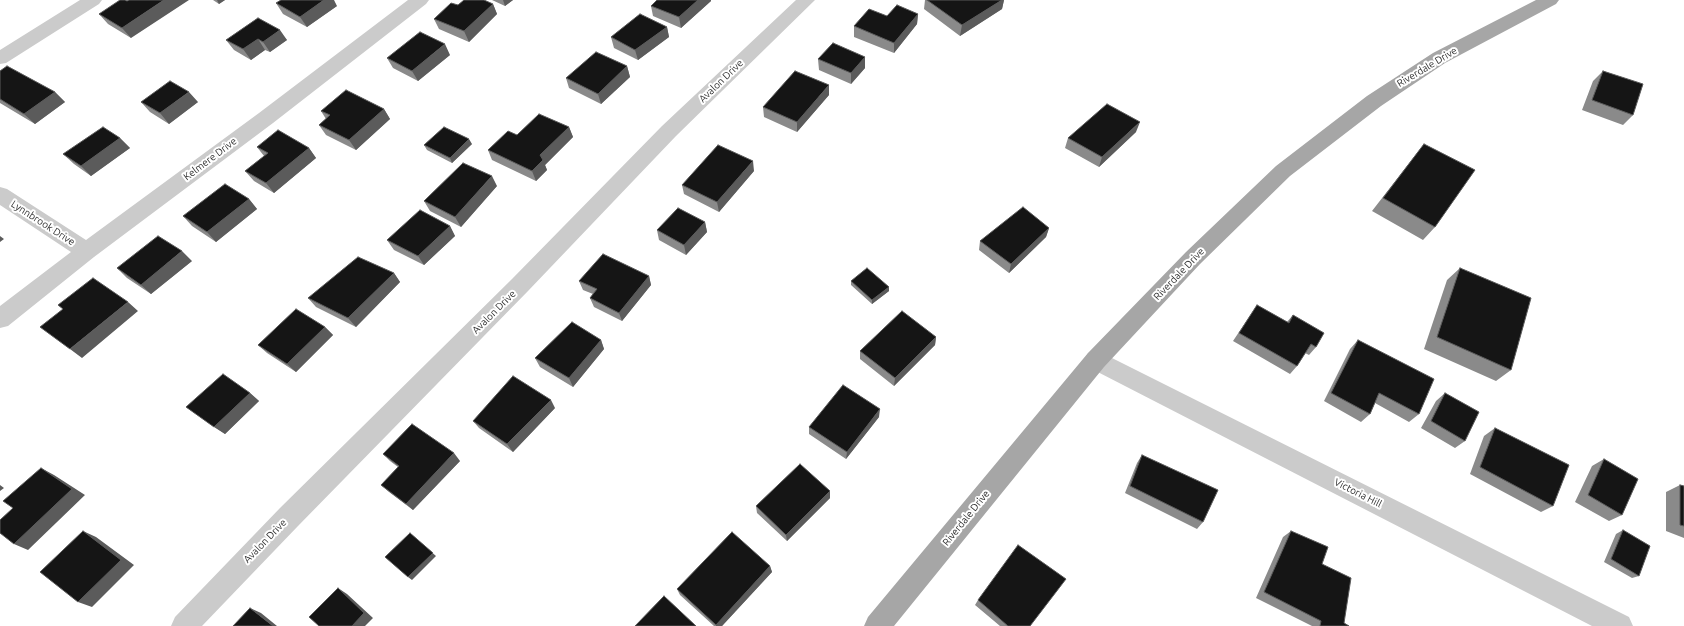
<!DOCTYPE html>
<html>
<head>
<meta charset="utf-8">
<style>
	body { margin:0 }
	canvas { display:block; background:#fff }
</style>
</head>
<body>
<canvas width="1684" height="626"></canvas>
<script>
const ctx = document.querySelector('canvas').getContext('2d');
ctx.lineJoin = 'round';
function poly(rows) {
  const path = new Path2D();
  for (const r of rows) {
    path.moveTo(r[0], r[1]);
    for (let i = 2; i < r.length; i += 2) path.lineTo(r[i], r[i + 1]);
  }
  return path;
}
function fill(path, color) {
  ctx.fillStyle = color;
  ctx.fill(path, 'evenodd');
}
function trace(path, color, width, dash) {
  ctx.strokeStyle = color;
  ctx.lineWidth = width;
  ctx.lineCap = dash ? 'butt' : 'round';
  ctx.setLineDash(dash || []);
  ctx.stroke(path);
}
function write(font, color, halo, rows, align = 'center') {
  ctx.font = font + ' Ubuntu,sans-serif';
  ctx.lineWidth = 4;
  ctx.setLineDash([]);
  ctx.textBaseline = 'middle';
  ctx.strokeStyle = halo;
  ctx.fillStyle = color;
  for (const [text, x, y, turn = 0] of rows) {
    ctx.save();
    ctx.translate(x, y);
    ctx.rotate((+turn || 0) * Math.PI / 180);
    ctx.textAlign = isNaN(turn) ? turn : align;
    if (halo) ctx.strokeText(text, 0, 0);
    ctx.fillText(text, 0, 0);
    ctx.restore();
  }
}
fill(poly([
	[80,0,102,0,99,4,6,63,0,64,0,50,80,0],
	[408,0,429,0,426,4,273,123,94,257,8,326,0,328,0,306,71,252,0,205,0,187,7,189,86,240,259,113,408,0],
	[796,0,815,0,676,136,528,291,298,526,202,626,171,626,175,617,280,508,512,279,662,126,796,0],
	[1096,350,1629,617,1633,626,1592,626,1088,367,1085,360,1088,353,1096,350]
]), '#cbcbcb');
fill(poly([
	[1536,0,1559,0,1556,4,1445,63,1381,106,1290,176,1200,264,1104,367,894,626,864,626,868,617,1088,353,1186,252,1276,166,1367,96,1433,53,1536,0]
]), '#a6a6a6');
fill(poly([
	[213,0,225,0,219,4],
	[492,0,513,0,505,6],
	[657,0,711,0,711,1,681,28,653,16,651,6],
	[925,0,1004,0,1002,9,960,36,924,9],
	[127,1,131,38,108,24,99,14],
	[276,3,337,6,307,27,283,14],
	[493,4,497,14,469,42,439,29,434,19,458,5],
	[918,14,917,24,894,53,854,37,854,26,887,16],
	[258,18,287,40,270,52,265,50,251,60,234,50,226,40],
	[667,27,669,37,638,60,614,48,611,37],
	[450,55,418,81,393,68,387,58],
	[865,57,865,68,851,84,819,70,818,59],
	[627,66,630,77,601,104,569,88,566,78],
	[0,71,55,92,65,102,35,124,0,103],
	[1603,71,1633,115,1623,125,1582,110,1593,81],
	[829,95,797,132,764,117,763,107],
	[141,102,198,102,169,124,150,112],
	[384,109,390,119,356,150,326,135,319,125,326,119,321,111],
	[569,127,573,137,545,165,547,170,536,181,492,160,488,150,517,135],
	[1136,132,1099,167,1065,148,1068,138],
	[120,138,130,148,91,176,74,164,63,154],
	[472,144,452,163,427,150,424,145],
	[1424,144,1435,227,1423,240,1372,211],
	[257,147,309,148,316,158,274,193,254,181,245,171,264,156],
	[754,171,719,212,684,194,682,185],
	[497,186,461,227,430,211,424,201],
	[249,199,257,209,216,242,192,226,183,216],
	[705,222,707,232,686,255,659,240,657,230],
	[450,226,455,236,424,265,394,250,387,240],
	[1049,228,1046,237,1009,273,979,250,980,241],
	[192,261,151,294,127,278,117,268],
	[1460,268,1511,370,1496,381,1424,349,1447,280],
	[394,273,400,282,356,327,316,307,308,298],
	[649,276,651,285,622,321,594,307,590,298,593,294,583,290,579,281],
	[851,281,889,287,889,291,872,304,851,285],
	[1257,305,1287,322,1293,315,1316,347,1309,355,1305,353,1297,366,1290,374,1233,341],
	[325,327,333,335,296,372,267,353,258,345],
	[936,337,935,345,894,386,860,359,860,351],
	[601,340,604,349,573,387,540,367,535,358],
	[1358,340,1419,414,1409,422,1375,403,1370,414,1361,422,1324,401,1350,349],
	[250,393,259,401,225,434,186,407],
	[1445,393,1465,441,1455,448,1421,428,1436,401],
	[555,408,513,452,479,428,473,421],
	[879,417,846,459,809,434,809,427],
	[1495,428,1553,506,1541,512,1470,474,1484,436],
	[383,454,460,461,413,510,389,492,381,485,398,467,390,461],
	[1142,455,1203,522,1197,529,1125,493,1137,463],
	[1604,459,1622,515,1609,521,1575,502,1592,466],
	[1680,485,1684,486,1684,538,1666,531,1666,492],
	[830,491,830,498,787,541,757,513,756,506],
	[1623,530,1639,576,1632,578,1604,562,1616,534],
	[1291,531,1322,564,1344,623,1349,626,1312,626,1256,598,1283,537],
	[770,566,772,572,722,626,714,626,680,595,677,589],
	[978,600,1030,626,1000,626,975,605]
]), '#8a8a8a');
fill(poly([
	[164,0,189,0,131,38,122,28],
	[217,0,225,0,219,4],
	[324,0,334,0,337,6,307,27,300,17],
	[503,0,513,0,505,6],
	[698,0,711,0,711,1,681,28,679,17],
	[1002,0,1004,0,1002,9,960,36,962,25],
	[493,4,497,14,469,42,464,31],
	[918,14,917,24,894,53,894,43],
	[667,27,669,37,638,60,635,50],
	[280,30,287,40,270,52,263,42],
	[258,39,265,50,251,60,243,49],
	[445,44,450,55,418,81,412,71],
	[865,57,865,68,851,84,851,73],
	[627,66,630,77,601,104,598,94],
	[829,85,829,95,797,132,797,122],
	[55,92,65,102,35,124,24,114],
	[189,92,198,102,169,124,160,113],
	[384,109,390,119,356,150,349,140],
	[1140,122,1136,132,1099,167,1102,157],
	[569,127,573,137,545,165,547,170,536,181,532,171,540,155],
	[120,138,130,148,91,176,81,166],
	[469,139,472,144,452,163,450,158],
	[309,148,316,158,274,193,266,183],
	[753,161,754,171,719,212,717,202],
	[492,176,497,186,461,227,455,217],
	[249,199,257,209,216,242,207,232],
	[705,222,707,232,686,255,684,245],
	[450,226,455,236,424,265,418,256],
	[1049,228,1046,237,1009,273,1011,264],
	[0,236,4,239,0,242],
	[182,251,192,261,151,294,141,285],
	[394,273,400,282,356,327,348,318],
	[649,276,651,285,622,321,619,313],
	[889,287,889,291,872,304,872,300],
	[128,302,138,311,82,358,70,349],
	[325,327,333,335,296,372,287,364],
	[936,337,935,345,894,386,895,378],
	[601,340,604,349,573,387,569,378],
	[250,393,259,401,225,434,214,427],
	[551,400,555,408,513,452,507,444],
	[880,409,879,417,846,459,847,452],
	[454,453,460,461,413,510,406,504],
	[41,468,54,475,85,495,28,550,14,544],
	[0,485,4,488,0,491],
	[830,491,830,498,787,541,786,535],
	[83,531,96,537,134,565,92,607,78,602],
	[410,533,436,556,412,580,408,577],
	[770,566,772,572,722,626,716,626,716,625],
	[338,588,347,594,373,618,365,626,352,626],
	[250,608,261,613,277,626,273,626]
]), '#5b5b5b');
const building = poly([
	[120,0,125,0,127,1,129,0,164,0,122,28,99,14,120,0],
	[281,0,324,0,300,17,276,3,281,0],
	[464,0,484,0,493,4,464,31,434,19,451,3,458,5,464,0],
	[657,0,698,0,679,17,651,6,657,0],
	[927,0,1002,0,962,25,927,0],
	[897,5,918,14,894,43,854,26,869,9,887,16,897,5],
	[640,14,667,27,635,50,611,37,640,14],
	[258,18,280,30,263,42,258,39,243,49,226,40,258,18],
	[420,32,445,44,412,71,387,58,420,32],
	[833,43,865,57,851,73,818,59,833,43],
	[596,52,627,66,598,94,566,78,596,52],
	[7,66,55,92,24,114,0,99,0,71,7,66],
	[795,71,829,85,797,122,763,107,795,71],
	[1603,71,1643,84,1633,115,1592,100,1603,71],
	[170,81,189,92,160,113,141,102,170,81],
	[346,90,384,109,349,140,319,125,330,115,321,111,346,90],
	[1107,104,1140,122,1102,157,1068,138,1107,104],
	[539,114,569,127,540,155,543,160,532,171,488,150,508,131,517,135,539,114],
	[103,127,120,138,81,166,63,154,103,127],
	[444,127,469,139,450,158,424,145,444,127],
	[278,130,309,148,266,183,245,171,268,153,257,147,278,130],
	[1424,144,1475,170,1435,227,1383,198,1424,144],
	[718,145,753,161,717,202,682,185,718,145],
	[463,163,492,176,455,217,424,201,463,163],
	[225,184,249,199,207,232,183,216,225,184],
	[1023,207,1049,228,1011,264,980,241,1023,207],
	[678,208,705,222,684,245,657,230,678,208],
	[420,210,450,226,418,256,387,240,420,210],
	[158,236,182,251,141,285,117,268,158,236],
	[603,254,649,276,619,313,590,298,597,289,579,281,603,254],
	[358,257,394,273,348,318,308,298,358,257],
	[867,268,889,287,872,300,851,281,867,268],
	[1460,268,1531,298,1511,370,1437,337,1460,268],
	[93,278,128,302,70,349,40,327,63,309,58,305,93,278],
	[1257,305,1289,323,1293,315,1324,333,1316,347,1311,344,1297,366,1239,333,1257,305],
	[296,309,325,327,287,364,258,345,296,309],
	[902,311,936,337,895,378,860,351,902,311],
	[572,322,601,340,569,378,535,358,572,322],
	[1358,340,1434,379,1419,414,1379,393,1370,414,1331,393,1358,340],
	[223,374,250,393,214,427,186,407,223,374],
	[513,376,551,400,507,444,473,421,513,376],
	[843,385,880,409,847,452,809,427,843,385],
	[1445,393,1479,412,1465,441,1431,421,1445,393],
	[412,424,454,453,406,504,381,485,399,466,383,454,412,424],
	[1495,428,1569,465,1553,506,1480,467,1495,428],
	[1142,455,1218,490,1203,522,1130,486,1142,455],
	[1604,459,1638,479,1622,515,1588,495,1604,459],
	[800,464,830,491,786,535,756,506,800,464],
	[41,468,72,489,14,544,0,533,0,520,13,508,3,501,41,468],
	[1680,485,1684,486,1684,526,1680,525,1680,485],
	[1623,530,1650,546,1639,576,1611,559,1623,530],
	[83,531,121,560,78,602,40,572,83,531],
	[1291,531,1328,547,1322,564,1351,578,1344,623,1349,626,1320,626,1321,621,1264,592,1291,531],
	[732,532,770,566,716,625,677,589,732,532],
	[410,533,433,553,408,577,385,557,410,533],
	[1018,545,1066,579,1030,626,1008,626,978,600,1018,545],
	[338,588,364,613,352,626,319,626,309,617,338,588],
	[664,596,696,626,635,626,664,596],
	[250,608,273,626,233,626,250,608]
]);
fill(building, '#151515');
trace(building, '#5b5b5b', 1);
write('10px', '#2e2e2e', '#fff', [
	["Riverdale Drive",1427,67,-31],
	["Avalon Drive",721,81,-44],
	["Kelmere Drive",210,159,-37],
	["Lynnbrook Drive",43,223,33],
	["Riverdale Drive",1179,274,-46],
	["Avalon Drive",494,312,-45],
	["Victoria Hill",1358,493,27],
	["Riverdale Drive",966,518,-51],
	["Avalon Drive",265,541,-46]
]);
</script>
</body>
</html>
